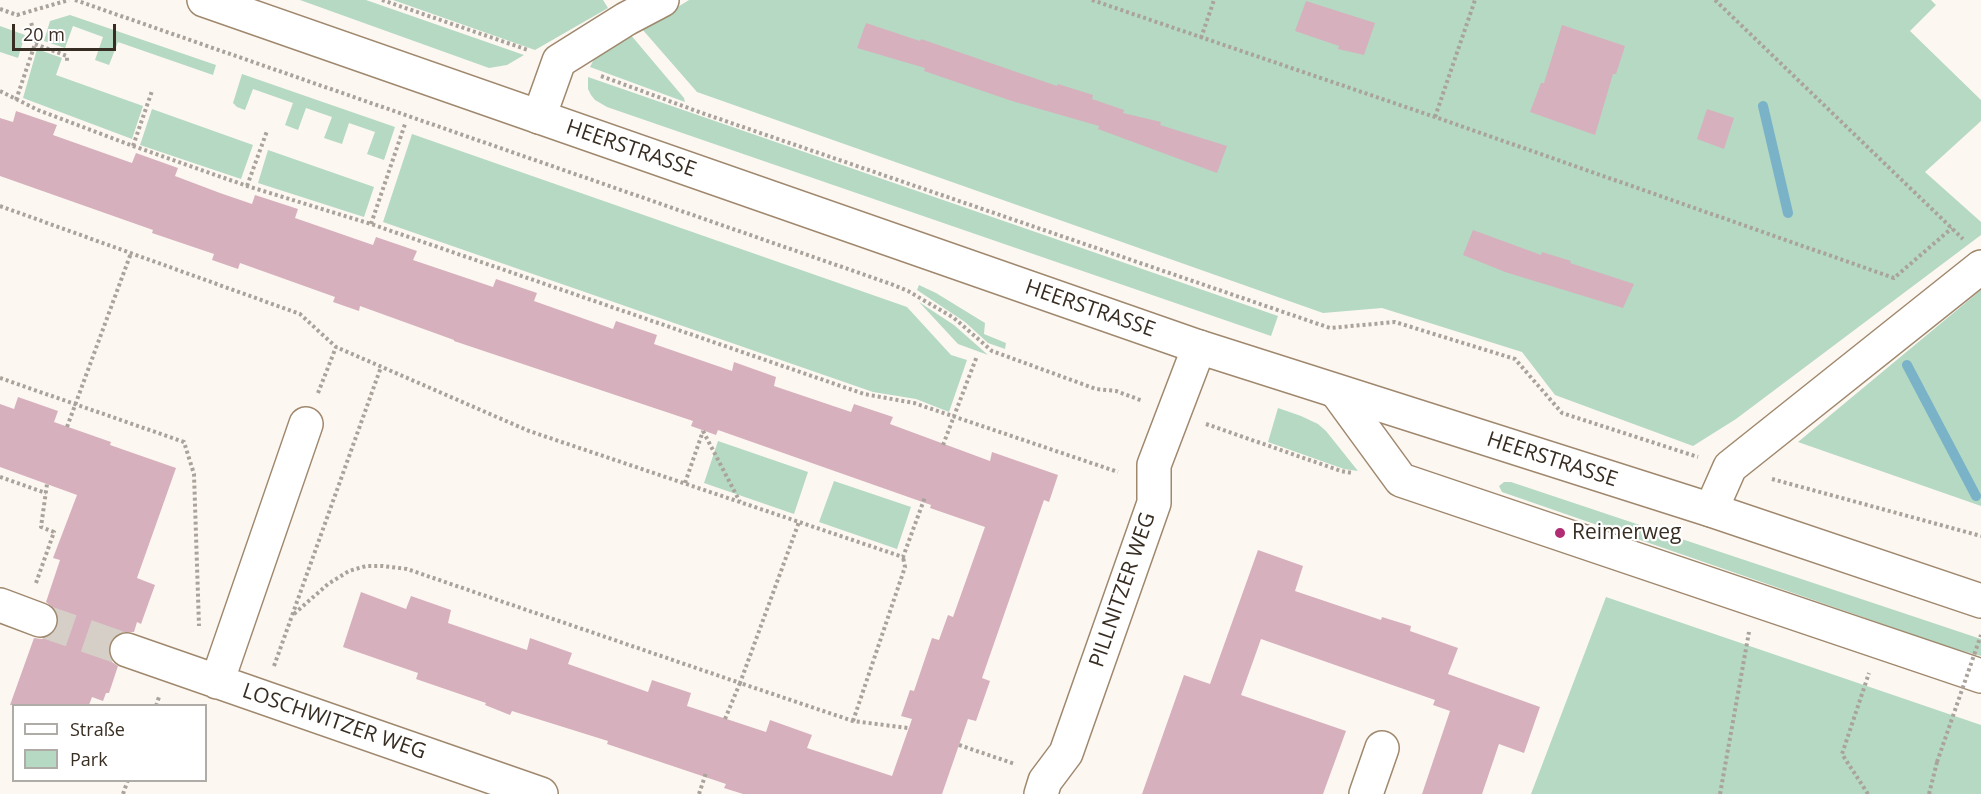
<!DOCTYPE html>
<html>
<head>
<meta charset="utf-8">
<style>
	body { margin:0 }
	#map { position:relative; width:1981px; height:794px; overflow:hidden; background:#fdf7f2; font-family:"Open Sans",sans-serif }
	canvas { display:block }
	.legend { position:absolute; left:12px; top:704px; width:195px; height:78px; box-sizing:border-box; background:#fff; border:2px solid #afaba7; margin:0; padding:8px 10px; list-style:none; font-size:18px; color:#372d22 }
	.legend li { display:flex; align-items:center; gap:12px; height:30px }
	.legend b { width:30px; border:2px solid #afaba7 }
	.scale { position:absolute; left:12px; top:24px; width:104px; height:27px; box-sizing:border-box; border:3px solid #372d22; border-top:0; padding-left:8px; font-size:18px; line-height:21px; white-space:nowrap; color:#372d22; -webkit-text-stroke:4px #fff; paint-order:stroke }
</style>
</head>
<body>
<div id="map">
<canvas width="1981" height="794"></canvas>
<ul class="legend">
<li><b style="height:8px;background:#fff"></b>Straße</li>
<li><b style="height:16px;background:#b5d9c3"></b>Park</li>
</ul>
<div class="scale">20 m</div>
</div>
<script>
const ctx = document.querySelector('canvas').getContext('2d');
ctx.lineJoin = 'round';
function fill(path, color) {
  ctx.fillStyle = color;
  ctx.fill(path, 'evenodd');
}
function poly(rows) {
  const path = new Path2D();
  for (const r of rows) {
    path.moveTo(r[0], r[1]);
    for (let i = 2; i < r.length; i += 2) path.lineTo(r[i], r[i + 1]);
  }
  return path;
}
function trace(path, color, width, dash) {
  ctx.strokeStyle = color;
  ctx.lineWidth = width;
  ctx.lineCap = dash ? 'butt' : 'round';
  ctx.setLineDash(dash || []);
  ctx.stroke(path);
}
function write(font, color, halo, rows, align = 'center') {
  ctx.font = font + ' "Open Sans",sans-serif';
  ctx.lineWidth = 4.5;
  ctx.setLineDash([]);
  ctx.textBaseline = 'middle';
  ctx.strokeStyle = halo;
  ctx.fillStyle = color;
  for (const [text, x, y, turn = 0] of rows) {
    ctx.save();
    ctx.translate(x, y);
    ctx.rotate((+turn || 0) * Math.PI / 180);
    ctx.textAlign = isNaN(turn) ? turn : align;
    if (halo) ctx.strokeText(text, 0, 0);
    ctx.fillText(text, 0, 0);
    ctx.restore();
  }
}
fill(poly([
	[300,0,366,0,524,55,507,65,489,68],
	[393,0,603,0,608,8,535,50],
	[689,0,1931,0,1936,5,1910,31,1981,100,1981,121,1925,172,1981,222,1981,235,1736,419,1693,446,1555,395,1522,352,1382,308,1323,313,697,92,642,29],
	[70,15,216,65,213,75,118,42,109,65,95,60,103,37,73,26,65,48,44,41,50,21],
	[0,26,25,35,18,58,0,52],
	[630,34,684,98,685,102,590,67,595,57],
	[37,49,62,58,56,75,143,106,132,139,23,98],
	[242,74,395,127,384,160,367,154,375,132,349,123,342,144,324,138,332,117,306,108,298,130,285,125,293,103,253,89,245,110,237,107,233,103],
	[588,77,1278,316,1271,336,607,107,595,100,591,95,588,89],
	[152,109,253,145,241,179,140,145],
	[412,134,907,307,951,355,967,360,949,412,916,399,873,392,383,222],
	[268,150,374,187,364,217,258,183],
	[919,285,936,293,985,323,984,334,1006,343,1005,349,988,343,965,322,917,290],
	[1981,290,1981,506,1798,442],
	[919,302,954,325,988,355,958,344],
	[1278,408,1301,416,1318,424,1326,431,1358,471,1344,469,1268,442],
	[718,441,808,472,794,514,704,483],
	[834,481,911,507,897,549,819,522],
	[1504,482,1511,482,1981,639,1981,656,1949,647,1502,492,1499,486],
	[1606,597,1981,725,1981,794,1531,794]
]), '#b5d9c3');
trace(poly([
	[1763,106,1788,213],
	[1907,365,1976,496]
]), '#7ab3c8', 10);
fill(poly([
	[1306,1,1375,23,1364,55,1338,49,1339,46,1295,31],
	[866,23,920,41,921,39,1057,86,1058,84,1093,95,1092,99,1124,110,1123,113,1161,122,1160,125,1227,146,1217,173,1098,129,1099,126,1012,101,924,71,925,68,857,48],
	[1562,25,1625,46,1616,74,1613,74,1595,135,1530,112,1541,83,1544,83],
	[1707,109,1734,118,1724,149,1697,139],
	[16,111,57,125,53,135,132,163,136,153,178,168,175,176,220,193,252,204,255,195,298,209,295,218,373,245,376,237,417,251,413,260,493,287,496,279,537,293,534,301,613,329,616,321,657,335,654,344,732,371,734,362,776,377,774,386,851,412,854,404,893,417,890,424,990,461,992,452,1058,475,1049,502,1044,500,982,678,990,681,976,721,968,719,942,794,743,794,724,788,726,784,607,744,608,741,512,711,510,715,485,705,486,703,416,679,418,673,343,647,361,592,406,609,411,596,451,610,448,623,527,650,530,638,572,653,568,664,648,692,652,680,691,693,687,706,766,732,770,720,812,735,807,748,892,776,912,719,901,716,910,690,914,691,932,638,939,640,948,615,953,617,985,527,930,508,931,505,718,430,716,435,691,426,693,421,454,341,454,340,360,306,359,311,333,302,335,297,240,263,238,269,212,260,214,254,152,233,153,230,0,176,0,118,13,122],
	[1473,230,1541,255,1542,252,1571,261,1570,263,1634,284,1623,308,1505,272,1463,255],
	[18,397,58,411,54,422,111,442,110,445,176,468,137,578,155,585,141,624,137,622,134,632,124,632,115,635,110,643,109,654,112,662,118,666,109,693,106,693,103,701,92,697,89,705,10,705,34,638,42,639,51,635,58,626,59,618,55,609,46,602,60,560,53,558,77,495,0,467,0,404,14,409],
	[1258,550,1303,566,1295,591,1381,620,1382,617,1411,626,1410,631,1458,648,1448,674,1540,707,1524,753,1499,744,1482,794,1422,794,1450,711,1433,705,1435,700,1261,639,1241,695,1346,731,1323,794,1142,794,1184,675,1210,684]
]), '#d7b0bd');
trace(poly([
	[40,620,127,650]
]), '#d5cfc8', 33, [33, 16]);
const minor = poly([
	[539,117,559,61,626,19,662,0],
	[1336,391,1401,480,1981,676],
	[1711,510,1730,467,1981,267],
	[0,605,40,620],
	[127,650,541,794],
	[217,682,306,424],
	[1041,794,1045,781,1066,753,1154,503,1154,465,1199,347],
	[1366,794,1382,748]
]);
const major = poly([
	[204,0,1199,347,1711,510,1981,601]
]);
trace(minor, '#9f886d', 36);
trace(major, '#9f886d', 36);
trace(poly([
	[75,0,891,284,908,291,954,318,992,351,1096,389,1116,391,1143,401],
	[382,0,528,50],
	[1092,0,1435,117,1894,278,1952,228],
	[1715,0,1963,239],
	[0,9,17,15,69,0],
	[1201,38,1214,0],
	[35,44,67,56,67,61],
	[601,76,702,113,1330,328,1395,322,1515,359,1562,413,1698,457],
	[0,91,38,110,133,146,247,186,371,224,864,394,914,403,1118,472],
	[16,100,36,41,31,22],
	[1435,117,1475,0],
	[133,146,152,91],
	[247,186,267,131],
	[0,206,300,314,336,347,529,431,903,557,925,497],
	[371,224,405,124],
	[0,378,184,442,194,474,199,626],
	[318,393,336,347],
	[1206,424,1341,471,1353,473],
	[67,427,131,253],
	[703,431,740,502],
	[943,445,977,356],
	[0,477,46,493],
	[1772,479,1981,536],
	[685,483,703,431],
	[36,583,54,532,41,527,47,484],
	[294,614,328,584,349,571,366,566,383,566,407,569,740,683,799,522],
	[274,666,381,367],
	[156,706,159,697],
	[725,719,740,683,853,721,908,728],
	[853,721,905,567,903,557],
	[959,745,1015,764],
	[123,794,128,780],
	[699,794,706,773],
	[1720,794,1749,632],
	[1868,794,1842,754,1869,673],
	[1929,794,1937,762]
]), '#aaa39b', 4, [3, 3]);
trace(minor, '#fff', 33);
trace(major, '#fff', 33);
trace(poly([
	[1937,762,1981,635]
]), '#aaa39b', 4, [3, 3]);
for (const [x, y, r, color] of [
	[1560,533,6,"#b02c74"]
]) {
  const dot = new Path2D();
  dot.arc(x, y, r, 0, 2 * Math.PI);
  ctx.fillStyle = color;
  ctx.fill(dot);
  trace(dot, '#fff', 2);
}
write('21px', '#372d22', '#fff', [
	["HEERSTRASSE",631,149,19],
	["HEERSTRASSE",1090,309,19],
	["HEERSTRASSE",1552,460,18],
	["PILLNITZER WEG",1123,590,-71],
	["LOSCHWITZER WEG",334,722,19]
]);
write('21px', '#372d22', '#fff', [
	["Reimerweg",1572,533]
], 'left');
</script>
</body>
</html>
